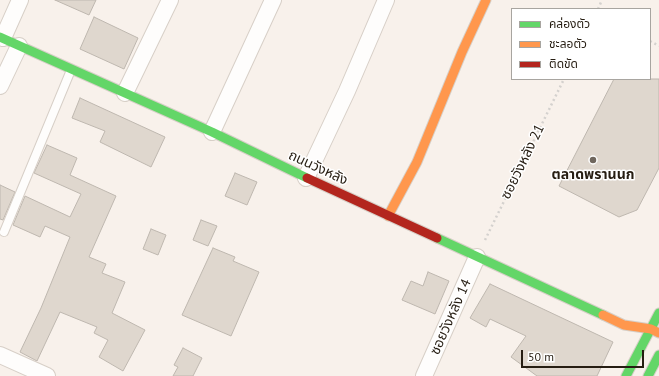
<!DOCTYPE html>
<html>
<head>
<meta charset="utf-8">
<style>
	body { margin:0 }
	#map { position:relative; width:659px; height:376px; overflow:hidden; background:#f8f1eb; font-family:"PT Sans","Noto Sans Thai",sans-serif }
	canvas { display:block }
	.legend { position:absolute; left:511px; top:8px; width:140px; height:72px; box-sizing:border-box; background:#fff; border:1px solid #a8a5a0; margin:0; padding:5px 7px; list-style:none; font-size:12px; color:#261d12 }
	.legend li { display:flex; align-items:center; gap:8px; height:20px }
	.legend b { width:20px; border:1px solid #a8a5a0 }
	.scale { position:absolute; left:521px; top:350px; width:123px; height:18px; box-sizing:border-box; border:2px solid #261d12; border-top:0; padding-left:5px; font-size:12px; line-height:14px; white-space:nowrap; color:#261d12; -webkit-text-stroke:3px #fff; paint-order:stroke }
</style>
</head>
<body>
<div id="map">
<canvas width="659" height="376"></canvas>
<ul class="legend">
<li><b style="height:5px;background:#63d668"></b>คล่องตัว</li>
<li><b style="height:5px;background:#ff974d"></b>ชะลอตัว</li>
<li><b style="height:5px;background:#b3261e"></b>ติดขัด</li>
</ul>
<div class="scale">50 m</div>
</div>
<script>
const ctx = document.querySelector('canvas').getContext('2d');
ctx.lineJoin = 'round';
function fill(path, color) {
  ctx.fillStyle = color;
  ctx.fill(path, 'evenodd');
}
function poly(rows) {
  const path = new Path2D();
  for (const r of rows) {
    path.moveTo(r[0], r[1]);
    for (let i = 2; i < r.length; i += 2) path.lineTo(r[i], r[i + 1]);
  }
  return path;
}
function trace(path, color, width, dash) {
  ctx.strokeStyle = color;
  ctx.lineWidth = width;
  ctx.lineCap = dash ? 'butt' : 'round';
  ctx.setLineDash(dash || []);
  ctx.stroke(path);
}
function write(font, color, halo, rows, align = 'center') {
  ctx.font = font + ' "PT Sans","Noto Sans Thai",sans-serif';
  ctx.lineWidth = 3;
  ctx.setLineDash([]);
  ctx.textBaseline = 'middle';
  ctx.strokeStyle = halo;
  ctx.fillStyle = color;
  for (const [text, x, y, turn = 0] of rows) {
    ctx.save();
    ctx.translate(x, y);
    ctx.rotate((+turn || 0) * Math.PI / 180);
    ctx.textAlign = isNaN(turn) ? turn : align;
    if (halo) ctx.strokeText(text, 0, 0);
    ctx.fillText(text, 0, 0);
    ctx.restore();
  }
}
const building = poly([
	[55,0,96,0,89,15,55,0],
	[94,17,138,38,124,69,80,49,94,17],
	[614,79,659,79,659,168,637,210,619,217,559,186,614,79],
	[80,98,165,137,151,167,100,142,105,131,72,118,80,98],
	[47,145,77,158,70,175,116,196,89,257,106,264,102,273,125,282,112,313,145,330,123,371,99,357,108,340,94,333,97,327,60,312,37,361,20,352,41,308,70,237,45,226,40,237,13,225,25,196,70,217,81,194,34,173,47,145],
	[235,173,257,182,247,205,225,196,235,173],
	[0,185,15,192,3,220,0,219,0,185],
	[201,220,217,226,208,246,193,240,201,220],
	[151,229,166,235,158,255,143,249,151,229],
	[213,248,235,257,233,261,259,272,231,336,182,315,213,248],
	[428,272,449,281,435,314,402,300,411,281,423,286,428,272],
	[490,284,613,342,597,376,537,376,511,357,526,336,490,319,486,327,470,318,490,284],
	[183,348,202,358,193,376,173,376,178,367,174,365,183,348]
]);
fill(building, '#dfd7ce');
trace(building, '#beb7af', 1);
const lane = poly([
	[4,232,71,70]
]);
const street = poly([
	[3,38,20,0],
	[0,86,19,46],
	[125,93,170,0],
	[212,132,273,0],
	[306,178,347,91,386,0],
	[0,355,47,376],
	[424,376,477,257]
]);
const fast = poly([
	[0,37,212,132,307,178],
	[437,238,603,315],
	[626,376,659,313],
	[648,376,659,355]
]);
const slow = poly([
	[388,216,417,162,462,52,486,0],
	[603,315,624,325,651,329,659,333]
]);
const jam = poly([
	[307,178,437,238]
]);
trace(lane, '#d7cfc7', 10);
trace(street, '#d7cfc7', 18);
trace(fast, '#d7cfc7', 11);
trace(slow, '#d7cfc7', 11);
trace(jam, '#d7cfc7', 11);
trace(poly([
	[598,9,602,0],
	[650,41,659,46],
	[485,240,564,79]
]), '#d4d1ce', 2.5, [2, 3]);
trace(lane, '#fefdfc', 8);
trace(street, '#fefdfc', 16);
trace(fast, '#63d668', 9);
trace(slow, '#ff974d', 9);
trace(jam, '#b3261e', 9);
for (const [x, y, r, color] of [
	[593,160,4,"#70675e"]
]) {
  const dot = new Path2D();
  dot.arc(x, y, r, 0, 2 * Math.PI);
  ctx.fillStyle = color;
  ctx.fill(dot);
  trace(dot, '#fff', 1.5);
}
write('14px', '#261d12', '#fff', [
	["ซอยวังหลัง 21",523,162,-64],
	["ถนนวังหลัง",318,168,25],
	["ซอยวังหลัง 14",451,317,-66]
]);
write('bold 14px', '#261d12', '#fff', [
	["ตลาดพรานนก",593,175]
]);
</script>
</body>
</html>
